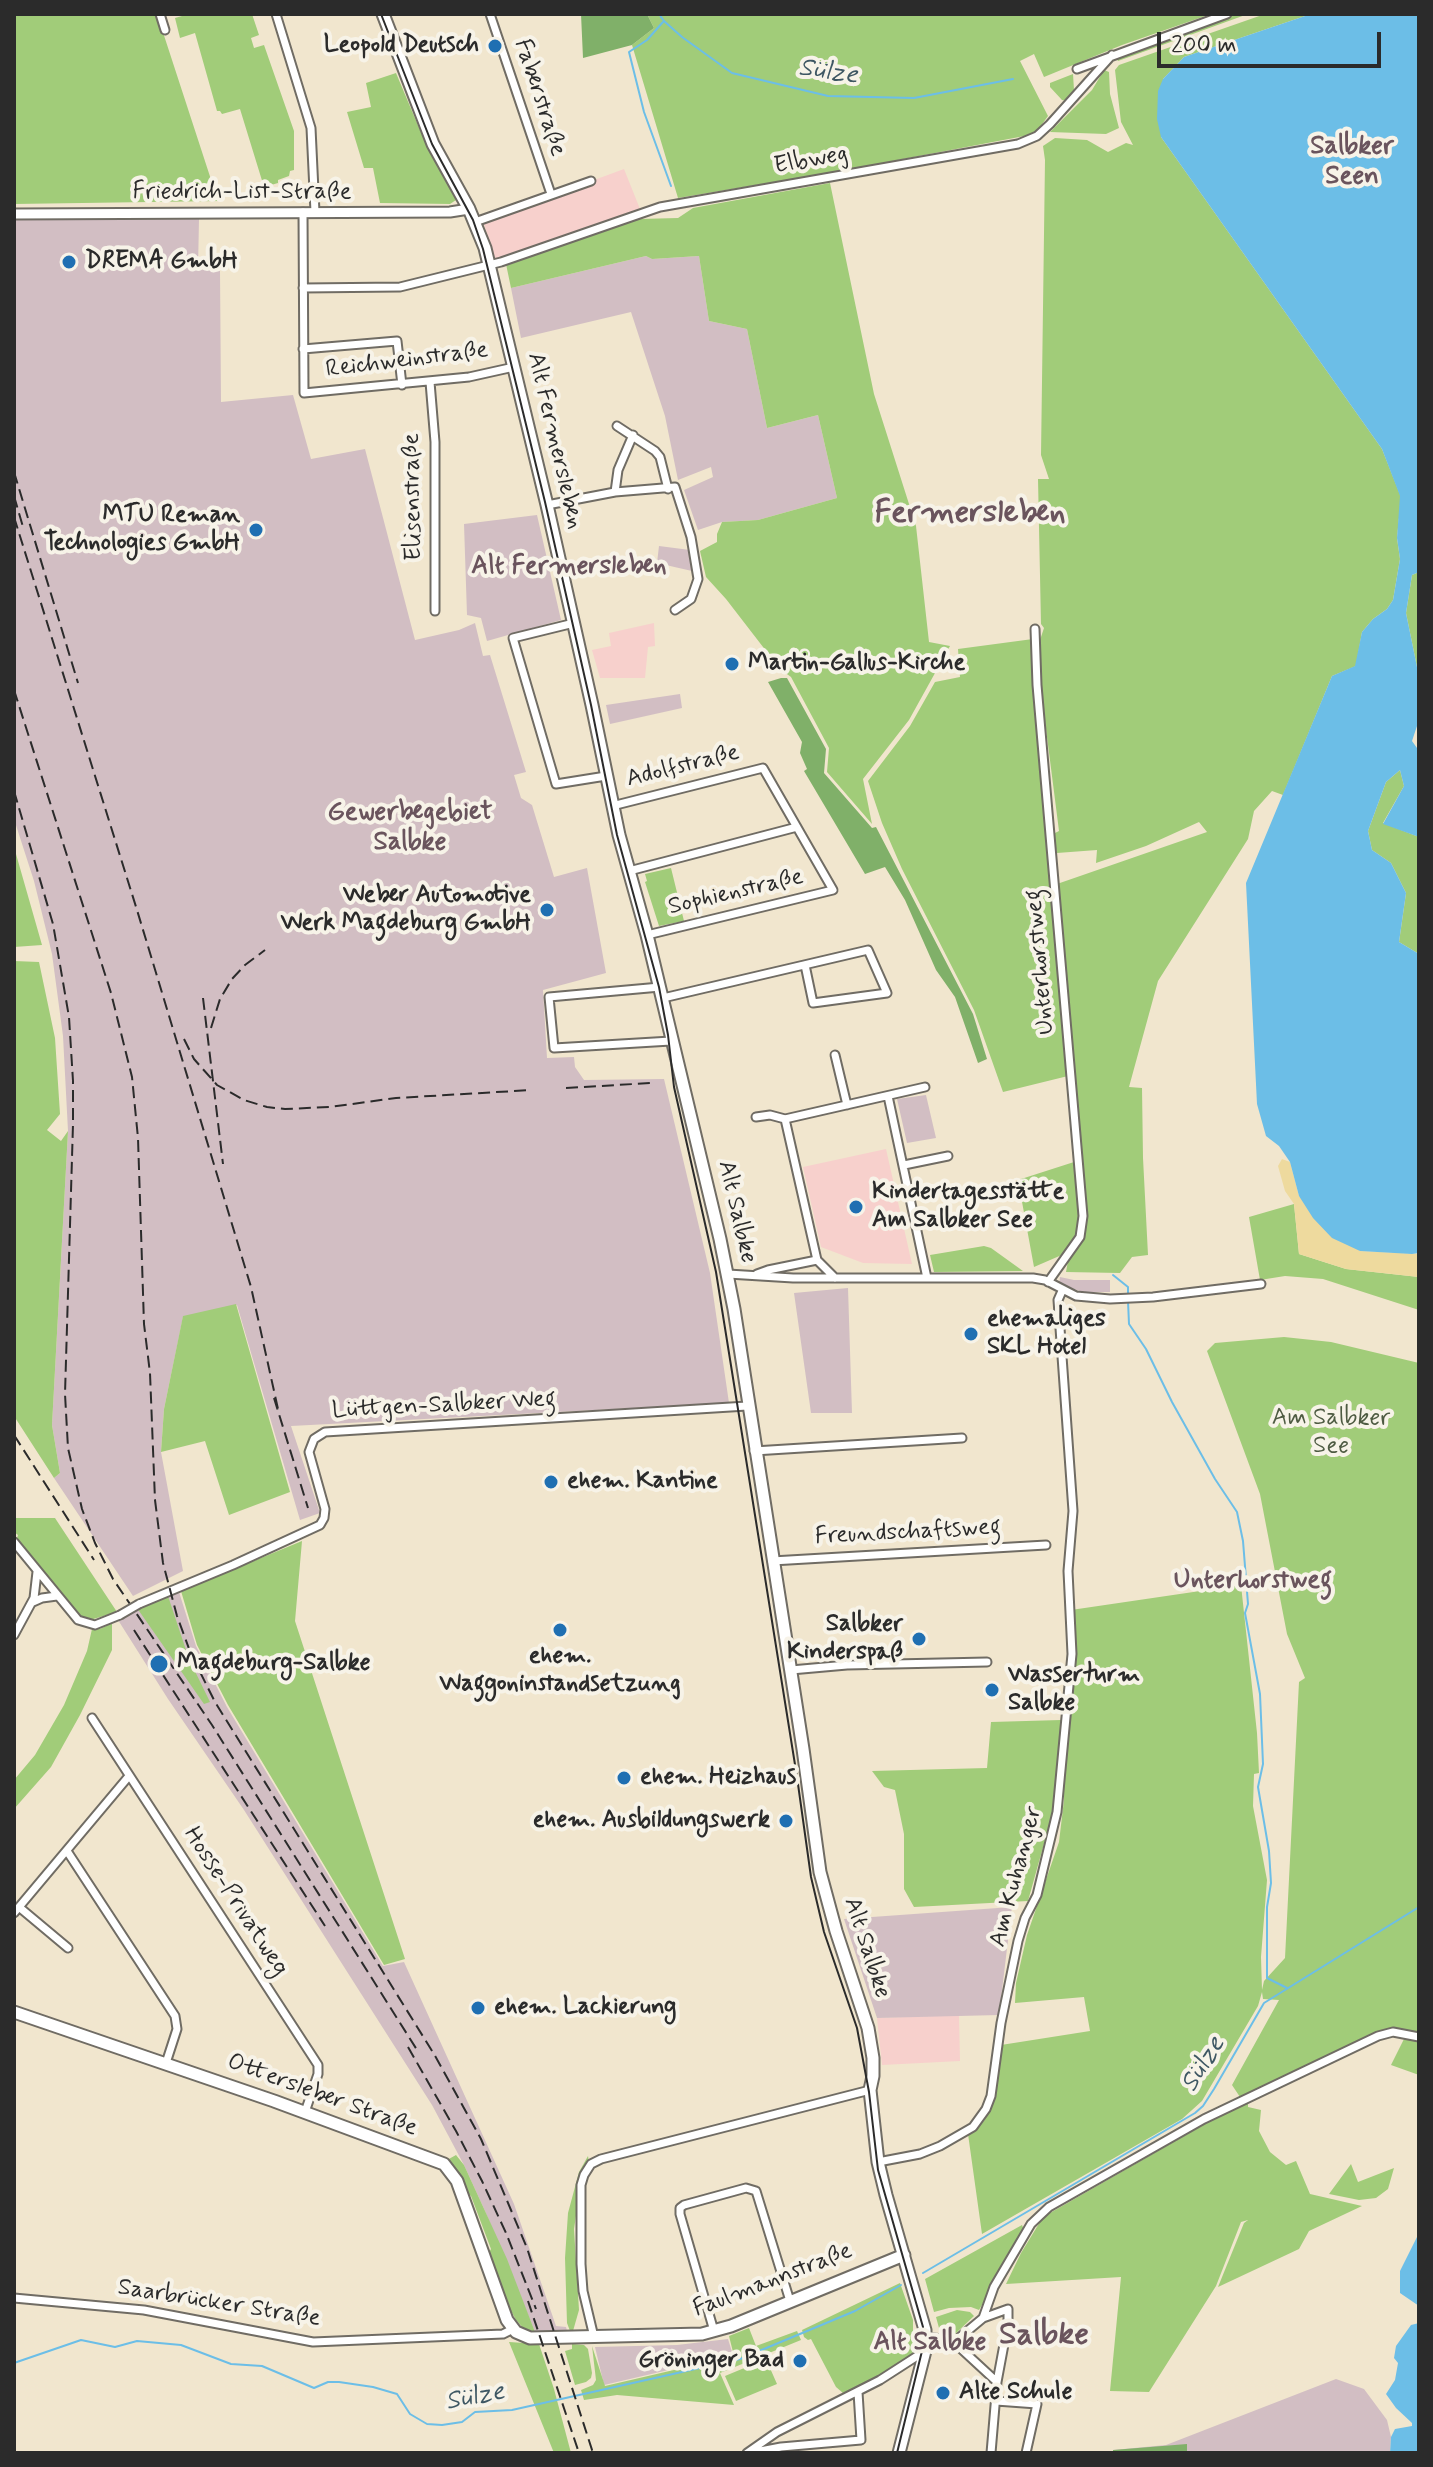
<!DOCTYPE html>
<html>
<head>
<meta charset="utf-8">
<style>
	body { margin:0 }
	#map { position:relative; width:1433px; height:2467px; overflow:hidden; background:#f1e6ce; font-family:Mynerve,sans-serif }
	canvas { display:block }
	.frame { position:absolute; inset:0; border:16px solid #2b2b2b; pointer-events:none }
	.scale { position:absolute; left:1157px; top:32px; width:224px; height:36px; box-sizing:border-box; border:4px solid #2b2b2b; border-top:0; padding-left:10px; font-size:24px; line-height:28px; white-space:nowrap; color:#2b2b2b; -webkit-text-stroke:6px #f7f3e8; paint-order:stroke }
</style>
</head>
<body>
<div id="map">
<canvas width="1433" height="2467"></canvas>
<div class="frame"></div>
<div class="scale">200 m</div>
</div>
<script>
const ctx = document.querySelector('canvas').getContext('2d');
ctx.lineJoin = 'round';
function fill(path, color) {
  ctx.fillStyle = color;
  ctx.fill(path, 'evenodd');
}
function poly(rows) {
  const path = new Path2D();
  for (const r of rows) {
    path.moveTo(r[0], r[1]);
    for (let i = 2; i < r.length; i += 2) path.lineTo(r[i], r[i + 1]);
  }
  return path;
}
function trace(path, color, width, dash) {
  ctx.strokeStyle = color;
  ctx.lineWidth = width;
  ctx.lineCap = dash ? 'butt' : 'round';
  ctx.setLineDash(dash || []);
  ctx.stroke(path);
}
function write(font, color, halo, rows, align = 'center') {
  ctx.font = font + ' Mynerve,sans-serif';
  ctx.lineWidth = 8;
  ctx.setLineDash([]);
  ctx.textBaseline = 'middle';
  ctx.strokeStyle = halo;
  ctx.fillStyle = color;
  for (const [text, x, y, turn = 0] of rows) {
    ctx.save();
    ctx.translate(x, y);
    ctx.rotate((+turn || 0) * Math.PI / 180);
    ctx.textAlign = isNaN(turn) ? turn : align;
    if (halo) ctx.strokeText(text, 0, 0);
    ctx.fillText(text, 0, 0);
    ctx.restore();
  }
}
fill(poly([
	[624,169,640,209,545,245,495,260,483,221],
	[654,623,655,646,648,647,645,678,600,678,592,650,611,646,609,633],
	[886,1149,912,1264,863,1263,821,1247,803,1167],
	[959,2015,960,2061,882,2065,877,2018]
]), '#f7d0cc');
fill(poly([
	[199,219,198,269,220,271,221,402,293,395,311,459,365,449,415,640,459,630,475,623,483,656,490,655,526,772,514,775,521,798,532,805,554,877,587,868,606,973,543,990,547,1058,574,1057,575,1067,584,1080,664,1079,710,1273,729,1403,291,1426,320,1513,300,1520,237,1305,183,1317,164,1409,161,1452,183,1571,133,1596,54,1478,60,1473,52,1425,68,1131,63,1036,52,954,34,881,14,819,14,220],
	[646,256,652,259,699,256,709,321,747,329,767,428,818,415,837,498,758,520,722,522,698,530,684,490,713,477,711,467,678,480,665,416,631,312,521,338,511,288],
	[537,515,561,620,487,641,481,618,467,615,464,524],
	[659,546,690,550,692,571,657,563],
	[680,694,682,708,610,724,606,705],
	[926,1095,936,1138,907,1143,897,1099],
	[1060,1277,1074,1280,1110,1280,1110,1292,1083,1292,1059,1284],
	[848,1288,852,1413,811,1413,794,1293],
	[179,1592,196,1646,227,1707,383,1966,404,1962,514,2204,556,2326,566,2327,567,2331,535,2332,485,2211,464,2165,432,2105,244,1810,168,1699,118,1620,136,1609],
	[1012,1907,999,2015,877,2018,844,1919],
	[728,2339,733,2355,604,2385,595,2347,677,2345],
	[1336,2379,1364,2389,1387,2420,1391,2437,1390,2453,1113,2453,1113,2450,1166,2445]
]), '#d2bec3');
fill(poly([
	[14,14,157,14,218,201,14,204],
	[189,14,252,14,259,35,251,38,254,48,264,45,294,131,294,170,290,171,289,176,278,180,278,183,264,187,240,109,222,114,220,111,217,111,195,33,180,38,175,18],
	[647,14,1211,14,1122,45,1044,77,1034,54,1020,61,1048,116,1035,134,840,171,678,198,632,45,654,28],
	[1237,14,1248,14,1118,61,1116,57],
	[1265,14,1311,14,1184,57,1163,79,1161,137,1382,449,1401,497,1397,538,1400,559,1393,600,1387,609,1373,619,1362,632,1356,666,1332,676,1283,795,1272,791,1254,811,1248,839,1158,981,1129,1087,1142,1088,1143,1158,1148,1255,1132,1257,1120,1273,1066,1272,1068,1261,1084,1237,1086,1219,1057,884,1207,832,1199,822,1146,846,1096,863,1097,850,1057,853,1053,834,1059,831,1039,674,1038,646,1044,628,1041,624,1038,479,1049,479,1041,455,1045,160,1043,146,1055,138,1087,140,1108,152,1126,143,1133,145,1121,122,1115,70,1119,65],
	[1104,70,1109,72,1110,94,1119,128,1106,134,1050,132,1092,90],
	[396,73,425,142,456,200,450,204,380,203,373,168,364,168,347,112,371,107,366,83],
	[1073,74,1074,90,1067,101,1062,100,1050,87,1050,83],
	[830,183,874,394,916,526,929,642,950,646,909,720,863,779,872,824,827,772,829,748,791,677,780,669,726,599,706,577,700,551,717,542,717,534,722,522,758,520,837,498,818,415,767,428,747,329,709,321,699,256,652,259,646,256,511,288,506,264,639,219,678,218,693,208],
	[1419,572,1419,677,1406,613,1412,575],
	[1033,639,1034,688,1050,887,1068,1076,1003,1092,974,1010,902,869,882,823,868,781,910,726,935,682,960,677,958,649],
	[1400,770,1404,786,1383,823,1419,837,1419,954,1399,942,1406,893,1391,863,1372,850,1368,831,1386,782],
	[14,847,42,945,14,947],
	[671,868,684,921,659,926,645,882,647,881,645,874],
	[14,961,39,962,55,1038,60,1114,47,1130,61,1141,68,1131,52,1425,60,1473,54,1478,14,1416],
	[1074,1162,1079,1216,1076,1240,1064,1254,1034,1267,1018,1180],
	[1294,1204,1299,1254,1346,1269,1419,1277,1419,1310,1323,1279,1285,1276,1260,1280,1249,1217],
	[984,1246,991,1248,1023,1271,934,1272,930,1255],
	[236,1304,290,1492,229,1515,205,1441,161,1452,164,1409,183,1316],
	[1284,1337,1331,1342,1419,1363,1419,2075,1391,2065,1407,2033,1389,2029,1374,2033,1240,2097,1232,2085,1279,2000,1263,1999,1262,1992,1258,2006,1202,2101,1182,2119,982,2234,968,2134,984,2121,989,2110,1001,2045,1090,2031,1084,1997,1015,2003,1016,1983,1027,1935,1059,1842,1064,1800,1064,1756,1071,1610,1241,1585,1257,1733,1259,1773,1254,1774,1253,1806,1267,1880,1261,1957,1262,1990,1264,1981,1285,1958,1299,1682,1305,1678,1287,1634,1260,1494,1207,1351,1215,1343],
	[14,1518,55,1518,117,1612,90,1620,81,1617,17,1538,18,1535,14,1532],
	[302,1541,295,1621,405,1959,384,1965,228,1705,197,1645,181,1591],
	[168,1596,189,1659,210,1702,204,1704,137,1608],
	[112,1623,112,1650,80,1715,51,1767,14,1809,14,1780,35,1755,64,1705,87,1651,92,1629,100,1629],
	[1061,1720,1052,1815,1028,1901,914,1907,904,1889,904,1834,895,1790,884,1787,872,1771,987,1768,991,1722],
	[1245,2101,1248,2102,1248,2107,1261,2110,1259,2131,1270,2152,1286,2165,1296,2161,1310,2194,1362,2206,1309,2231,1299,2249,1218,2287,1244,2223,1248,2220,1241,2222,1216,2286,1149,2392,1110,2391,1121,2277,1006,2284,1021,2253,1043,2217],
	[456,2155,464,2165,507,2259,535,2332,524,2329,516,2320,509,2307,488,2254,491,2249,471,2196,467,2193,458,2171,447,2160],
	[588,2156,589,2162,585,2164,578,2180,579,2196,574,2229,579,2310,573,2331,570,2331,567,2323,565,2258,568,2213,579,2172],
	[1351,2164,1358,2182,1394,2168,1388,2189,1376,2198,1359,2200,1329,2194],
	[1022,2225,1025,2232,979,2310,971,2307,949,2308,934,2312,925,2279],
	[900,2283,913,2320,913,2354,907,2360,879,2377,843,2393,836,2387,811,2339,808,2340,804,2337,802,2330],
	[957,2310,970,2312,974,2316,954,2335,939,2328,936,2317],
	[749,2328,756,2346,797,2331,801,2340,720,2373,734,2405,617,2395,584,2400,581,2390,593,2385,596,2380,592,2346,605,2386,734,2356,729,2336],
	[509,2342,539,2344,554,2389,571,2453,554,2453],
	[572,2344,584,2345,588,2349,592,2373,591,2378,586,2382,575,2385,565,2351,572,2349],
	[766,2359,777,2384,736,2401,725,2376]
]), '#a1cc79');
fill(poly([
	[581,14,647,14,654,28,632,45,583,58],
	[781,678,787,678,826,749,824,773,872,828,876,827,973,1014,987,1059,978,1063,955,997,936,970,905,900,885,867,865,874,804,771,807,769,800,753,802,742,768,682],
	[1187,2444,1187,2453,1113,2453,1113,2450]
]), '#80b069');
fill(poly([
	[1282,1159,1290,1162,1299,1196,1360,1251,1419,1254,1419,1277,1346,1269,1299,1254,1294,1204,1285,1191,1278,1166]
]), '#eeda9e');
fill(poly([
	[1311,14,1419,14,1419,572,1412,575,1406,613,1419,677,1419,720,1412,741,1417,748,1419,745,1419,837,1383,824,1404,786,1400,770,1386,782,1368,831,1372,850,1391,863,1406,893,1399,942,1419,954,1419,1253,1412,1254,1360,1251,1332,1238,1313,1218,1299,1196,1290,1162,1279,1146,1266,1136,1257,1104,1246,883,1332,676,1355,666,1362,632,1373,619,1387,609,1393,600,1400,559,1397,538,1400,496,1382,449,1161,137,1157,119,1158,91,1163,79,1184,57],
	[1419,2233,1419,2306,1400,2293,1400,2271],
	[1419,2323,1419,2453,1390,2453,1391,2437,1395,2429,1412,2426,1412,2423,1396,2408,1386,2394,1395,2380,1398,2363,1394,2358,1396,2346,1411,2325]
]), '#6cbee7');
trace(poly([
	[659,14,664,21,682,37,732,73,828,96,914,98,1013,79],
	[663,22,647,40,629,52,644,112,671,186],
	[1113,1275,1128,1287,1128,1294],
	[1128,1301,1129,1324,1146,1349,1172,1402,1215,1479,1237,1512,1243,1541,1248,1604,1245,1613,1260,1694,1263,1764,1258,1787,1269,1851,1271,1883,1267,1907,1267,1978,1287,1988],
	[923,2273,1195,2113,1203,2106,1214,2089,1264,2003,1419,1907],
	[14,2363,81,2340,115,2347,137,2341,181,2345,231,2364,262,2366,314,2388,328,2382,339,2382,373,2387,397,2394,410,2414,427,2424,442,2425,462,2422,475,2412,512,2410,740,2359,855,2311,901,2285]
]), '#6cbee7', 2);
const minor = poly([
	[160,14,165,30],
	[276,14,311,128,315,212],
	[490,14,551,194],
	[1077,69,1227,14],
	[303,212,304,393,469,377,514,367],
	[475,222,591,181],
	[303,288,400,287,501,262,660,207,1018,144,1037,136,1050,124,1112,55],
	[303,349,397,341,402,385],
	[430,382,435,442,435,611],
	[617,426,655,451,660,457,668,489],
	[615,492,618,470,633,435],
	[547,505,615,492,675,487,691,537,698,579,691,599,675,610],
	[574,623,513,638,556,784,606,776],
	[1035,629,1037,685,1083,1216,1080,1237,1048,1282],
	[612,806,763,768,833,890,647,935],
	[629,871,797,827],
	[660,987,549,997,554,1048,671,1041],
	[663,998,868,950,887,993,813,1003,805,965],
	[835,1055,847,1105],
	[888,1096,927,1278],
	[756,1117,770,1115,785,1119,925,1087],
	[785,1119,817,1260],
	[904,1165,948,1156],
	[728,1274,793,1278,1033,1278,1045,1280,1076,1296,1110,1299,1153,1297,1261,1284],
	[757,1274,768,1270,817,1260,835,1278],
	[754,1451,962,1438],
	[14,1542,78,1620,95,1625,120,1615],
	[772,1561,1046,1545],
	[33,1602,42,1598,57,1596],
	[139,1604,233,1565,320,1525,324,1518,325,1509,309,1452,314,1439,325,1432,747,1406],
	[14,1635,34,1598,37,1572],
	[791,1670,847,1665,987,1662],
	[92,1718,318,2065,318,2074,305,2112],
	[67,1851,175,2016,177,2029,166,2063],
	[19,1907,68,1948],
	[14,1913,129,1776],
	[878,2162,920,2154,940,2146,973,2127,986,2109,991,2096,1001,2023,1018,1941,1025,1918,1037,1895,1057,1812,1072,1654,1068,1571,1073,1511,1058,1300,1062,1291],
	[14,2298,144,2310,313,2342,503,2334,513,2329],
	[983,2318,994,2287,1031,2224,1049,2207,1204,2119,1378,2036,1393,2032,1419,2037],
	[714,2331,680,2214,680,2208,684,2205,746,2188,756,2191,790,2301],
	[594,2337,583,2291,581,2264,581,2185,584,2175,591,2164,601,2159,870,2090],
	[926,2337,942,2339,958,2346,997,2382,991,2453],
	[953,2343,983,2318,1008,2309,1008,2323,997,2382],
	[996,2401,1037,2404,1026,2453],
	[747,2453,777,2432,880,2380,925,2351],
	[750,2453,781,2447,861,2440,858,2392]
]);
const tertiary = poly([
	[14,214,450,212,469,209]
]);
const secondary = poly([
	[383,14,433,144,469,209,485,248,547,505,592,705,619,835,647,935,720,1239,734,1309,803,1749,820,1872,836,1931,868,2028,873,2058,873,2076,870,2090,878,2162,886,2195,925,2330,925,2351,899,2453],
	[14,2012,274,2101,444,2164,457,2181,507,2320,516,2332,530,2338,702,2334,731,2326,904,2255]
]);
trace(minor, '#706c64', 11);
trace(tertiary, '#706c64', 13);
trace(secondary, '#706c64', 15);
trace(minor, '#fff', 7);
trace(tertiary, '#fff', 9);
trace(secondary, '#fff', 11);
trace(poly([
	[381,14,432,144,473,220,483,249,545,502,591,705,617,835,659,987,668,1035,674,1087,716,1272,797,1777,811,1877,824,1932,857,2028,869,2092,878,2170,923,2327,922,2351,897,2453]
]), '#2b2b2b', 2);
trace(poly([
	[14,472,78,683],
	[14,496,23,527],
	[14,517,137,910,251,1287,278,1409],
	[14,690,111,993,132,1077,138,1138,144,1324,150,1373,155,1500,163,1563,177,1616,191,1654,215,1702,434,2054,481,2139,527,2248,593,2453],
	[14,791,53,924,69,1017,73,1081,73,1124,65,1394,68,1448,82,1509,95,1543,113,1579,212,1725,419,2053],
	[203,998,223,1164],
	[211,1028,220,999,232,979,245,965,265,950],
	[184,1039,194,1059,217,1085,244,1100,267,1107,285,1109,330,1107,396,1098,532,1090],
	[566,1088,651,1083],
	[274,1398,308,1508],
	[14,1435,94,1560],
	[134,1630,325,1926],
	[408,2047,456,2131,482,2181,506,2233,536,2309],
	[528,2301,579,2453]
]), '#2b2b2b', 2, [12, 6]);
const minorBridge = poly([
	[120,1615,139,1604]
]);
trace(minorBridge, '#706c64', 11, []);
trace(minorBridge, '#fff', 7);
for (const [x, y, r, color] of [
	[495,46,8,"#1f6fb2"],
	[69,262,8,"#1f6fb2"],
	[256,530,8,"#1f6fb2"],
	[732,664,8,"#1f6fb2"],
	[547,910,8,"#1f6fb2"],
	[856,1207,8,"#1f6fb2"],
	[971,1334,8,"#1f6fb2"],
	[551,1482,8,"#1f6fb2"],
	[560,1630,8,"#1f6fb2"],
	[919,1639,8,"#1f6fb2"],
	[159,1664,10,"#1f6fb2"],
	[992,1690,8,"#1f6fb2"],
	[624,1778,8,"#1f6fb2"],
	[786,1821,8,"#1f6fb2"],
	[478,2008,8,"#1f6fb2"],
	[800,2361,8,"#1f6fb2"],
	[943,2393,8,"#1f6fb2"]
]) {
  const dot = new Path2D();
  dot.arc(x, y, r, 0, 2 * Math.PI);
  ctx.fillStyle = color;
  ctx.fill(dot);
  trace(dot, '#f7f3e8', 3);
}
write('bold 24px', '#2b2b2b', '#f7f3e8', [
	["Leopold Deutsch",479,46,"right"],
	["DREMA GmbH",85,262],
	["MTU Reman",240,516,"right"],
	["Technologies GmbH",240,544,"right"],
	["Martin-Gallus-Kirche",748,664],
	["Weber Automotive",531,896,"right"],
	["Werk Magdeburg GmbH",531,924,"right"],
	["Kindertagesstätte",872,1193],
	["Am Salbker See",872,1221],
	["ehemaliges",987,1320],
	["SKL Hotel",987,1348],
	["ehem. Kantine",567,1482],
	["Salbker",903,1625,"right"],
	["Kinderspaß",903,1653,"right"],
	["ehem.",560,1657,"center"],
	["Waggoninstandsetzung",560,1685,"center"],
	["Magdeburg-Salbke",177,1664],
	["Wasserturm",1008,1676],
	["Salbke",1008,1704],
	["ehem. Heizhaus",640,1778],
	["ehem. Ausbildungswerk",770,1821,"right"],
	["ehem. Lackierung",494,2008],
	["Gröninger Bad",784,2361,"right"],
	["Alte Schule",959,2393]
], 'left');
write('24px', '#2b2b2b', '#f7f3e8', [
	["Faberstraße",539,98,72],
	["Elbweg",811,161,-10],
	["Friedrich-List-Straße",242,193],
	["Reichweinstraße",407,361,-7],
	["Alt Fermersleben",554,441,77],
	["Elisenstraße",414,497,-91],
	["Adolfstraße",683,767,-14],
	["Sophienstraße",736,893,-13],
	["Unterhorstweg",1041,962,-95],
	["Alt Salbke",736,1212,77],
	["Lüttgen-Salbker Weg",444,1406,-3],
	["Freundschaftsweg",908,1533,-3],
	["Am Kuhanger",1017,1877,-75],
	["Hosse-Privatweg",235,1902,57],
	["Alt Salbke",866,1948,72],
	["Ottersleber Straße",322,2096,20],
	["Faulmannstraße",773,2281,-21],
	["Saarbrücker Straße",219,2304,9]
]);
write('24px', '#4e5b42', '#f7f3e8', [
	["Am Salbker",1331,1419],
	["See",1331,1447]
]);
write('italic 26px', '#3e5763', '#f7f3e8', [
	["Sülze",828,73,8],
	["Sülze",1204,2065,-58],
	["Sülze",475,2398,-11]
]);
write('bold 26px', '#6a545d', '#f7f3e8', [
	["Salbker",1352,148],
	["Seen",1352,178],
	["Alt Fermersleben",569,568],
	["Gewerbegebiet",410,814],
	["Salbke",410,844],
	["Unterhorstweg",1253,1582],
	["Alt Salbke",930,2344]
]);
write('bold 32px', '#6a545d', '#f7f3e8', [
	["Fermersleben",970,514],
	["Salbke",1044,2336]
]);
</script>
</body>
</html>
